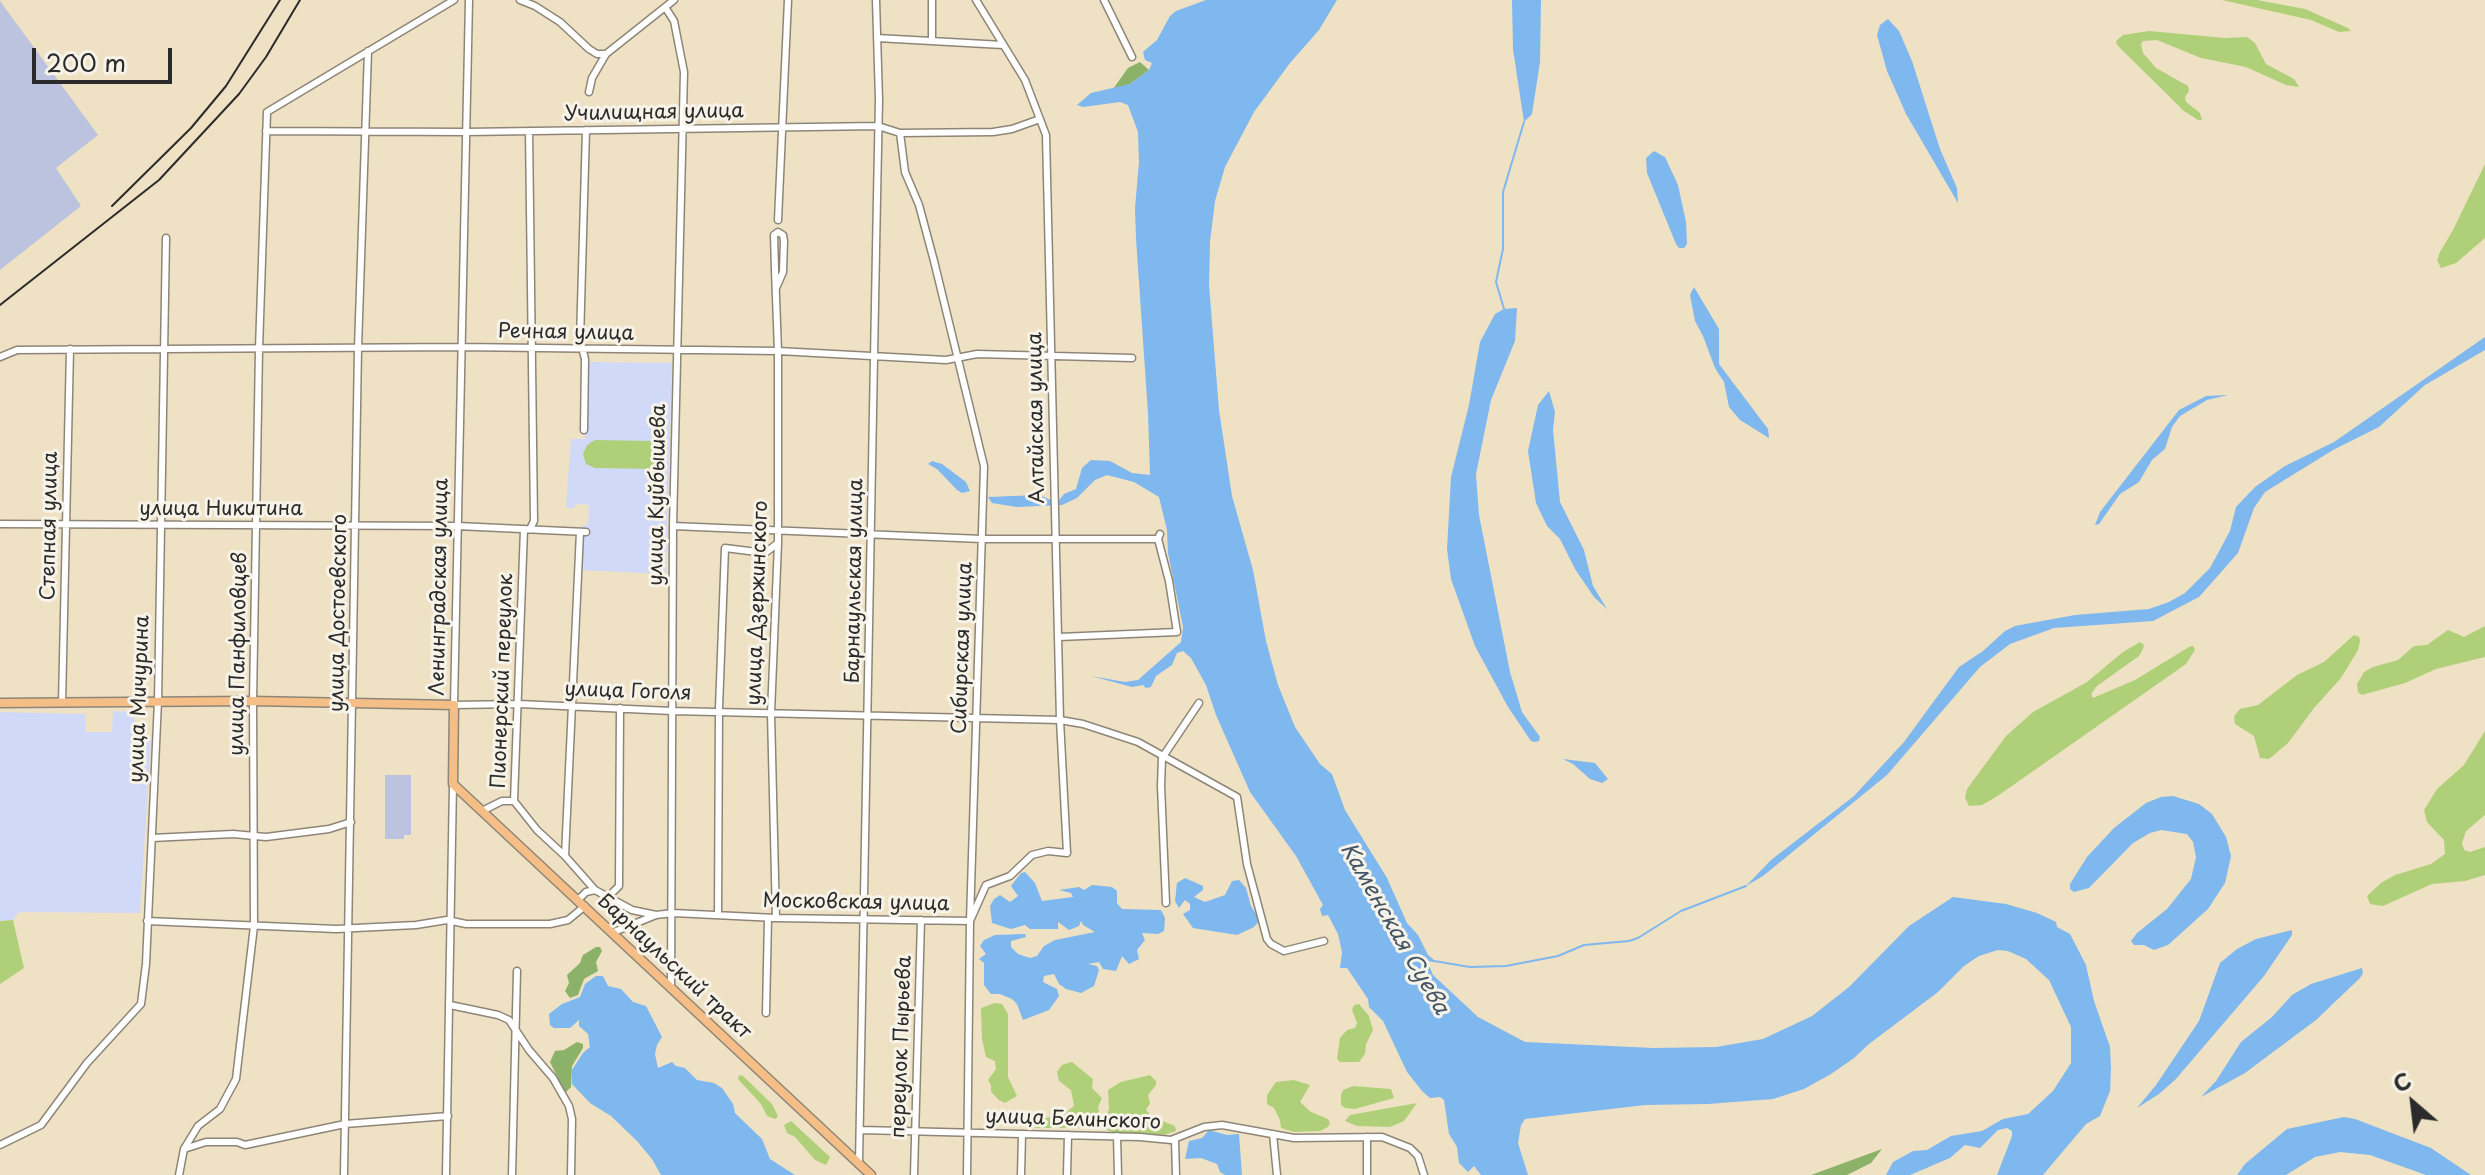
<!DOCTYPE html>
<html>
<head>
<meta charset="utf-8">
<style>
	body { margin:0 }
	#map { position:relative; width:2485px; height:1175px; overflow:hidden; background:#efe1c4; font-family:"Playpen Sans",sans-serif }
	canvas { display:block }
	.north { position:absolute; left:2373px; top:1063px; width:80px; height:80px; -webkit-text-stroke:6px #f7f3e8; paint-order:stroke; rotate:332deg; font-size:22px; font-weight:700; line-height:32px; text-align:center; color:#2b2b2b }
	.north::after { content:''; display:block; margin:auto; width:28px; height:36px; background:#2b2b2b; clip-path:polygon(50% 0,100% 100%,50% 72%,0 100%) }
	.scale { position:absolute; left:32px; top:48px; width:140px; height:36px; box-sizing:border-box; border:4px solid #2b2b2b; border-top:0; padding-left:10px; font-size:24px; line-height:28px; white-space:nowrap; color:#2b2b2b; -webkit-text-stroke:6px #f7f3e8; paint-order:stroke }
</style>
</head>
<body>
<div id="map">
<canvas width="2485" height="1175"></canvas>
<div class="north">С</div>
<div class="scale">200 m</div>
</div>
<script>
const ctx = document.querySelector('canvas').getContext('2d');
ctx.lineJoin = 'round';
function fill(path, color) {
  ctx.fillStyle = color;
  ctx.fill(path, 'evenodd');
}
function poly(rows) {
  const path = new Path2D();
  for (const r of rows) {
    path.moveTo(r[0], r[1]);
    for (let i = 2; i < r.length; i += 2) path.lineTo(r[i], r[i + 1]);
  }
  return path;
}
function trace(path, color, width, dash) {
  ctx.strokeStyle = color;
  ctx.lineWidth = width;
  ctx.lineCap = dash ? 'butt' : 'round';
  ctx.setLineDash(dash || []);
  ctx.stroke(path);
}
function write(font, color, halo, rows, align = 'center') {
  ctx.font = font + ' "Playpen Sans",sans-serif';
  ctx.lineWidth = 6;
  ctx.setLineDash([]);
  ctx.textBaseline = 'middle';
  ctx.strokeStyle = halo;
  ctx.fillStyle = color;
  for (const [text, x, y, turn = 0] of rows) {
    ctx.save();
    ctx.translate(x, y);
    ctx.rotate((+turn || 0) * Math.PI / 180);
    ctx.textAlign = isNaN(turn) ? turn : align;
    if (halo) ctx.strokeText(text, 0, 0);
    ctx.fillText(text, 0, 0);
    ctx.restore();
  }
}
fill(poly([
	[587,362,672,363,666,574,581,570,582,526,588,525,589,505,575,504,575,508,566,508,571,439,585,439],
	[113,711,135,712,134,738,151,738,140,913,19,912,13,920,0,921,0,712,85,714,86,732,112,732]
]), '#d1d9f9');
fill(poly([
	[0,1,98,135,56,168,81,206,0,270],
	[385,775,411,775,411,835,404,835,404,839,385,839]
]), '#bbc3de');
fill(poly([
	[2222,0,2257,0,2305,9,2348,28,2351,31,2339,32,2311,20],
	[2149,31,2225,38,2247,37,2255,43,2266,64,2294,79,2299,87,2286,85,2246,67,2201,58,2157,40,2143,41,2141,44,2143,53,2156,68,2188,86,2189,91,2185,97,2186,102,2200,113,2202,120,2198,120,2184,111,2117,45,2116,41,2123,35],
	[2485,164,2485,238,2456,263,2441,268,2437,260,2440,252,2453,230],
	[595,440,654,441,663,446,666,458,660,466,654,469,595,468,586,464,583,454,587,445],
	[2485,626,2485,657,2436,669,2405,683,2362,695,2358,692,2357,684,2364,672,2373,667,2398,660,2414,646,2427,645,2448,630,2464,637],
	[2354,635,2359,637,2360,641,2358,650,2341,678,2314,708,2288,743,2269,759,2260,758,2254,736,2235,724,2234,716,2240,709,2258,705,2297,675,2324,662],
	[2140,642,2144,645,2143,649,2139,656,2097,686,2091,694,2093,698,2135,680,2189,647,2193,646,2195,650,2186,664,1999,795,1982,805,1969,806,1965,798,1967,789,2006,736,2033,712,2087,682,2123,652],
	[2485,731,2485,815,2466,831,2462,843,2464,850,2470,852,2485,847,2485,875,2465,881,2432,884,2383,906,2370,904,2367,896,2381,883,2395,875,2431,864,2445,854,2444,840,2427,822,2424,810,2437,789,2464,765],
	[13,920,24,968,0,984,0,921],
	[995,1003,1002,1004,1008,1014,1008,1077,1017,1096,1005,1103,999,1100,991,1092,991,1085,988,1080,996,1069,995,1061,986,1057,982,1039,981,1008],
	[1359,1004,1369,1016,1373,1030,1366,1044,1365,1054,1359,1062,1340,1062,1337,1059,1340,1038,1347,1030,1355,1028,1357,1023,1352,1010,1354,1005],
	[1072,1062,1093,1079,1092,1088,1102,1098,1098,1107,1100,1116,1090,1124,1077,1128,1035,1128,1032,1124,1034,1120,1063,1115,1074,1106,1071,1090,1059,1081,1057,1072,1062,1065],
	[739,1075,743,1076,772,1104,778,1116,775,1119,767,1116,761,1104,738,1079],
	[1150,1075,1156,1081,1156,1085,1148,1095,1150,1103,1146,1110,1152,1117,1175,1126,1176,1131,1164,1135,1143,1133,1117,1134,1105,1129,1102,1126,1109,1109,1108,1090,1121,1082],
	[1294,1080,1310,1085,1300,1102,1311,1112,1328,1119,1330,1123,1328,1127,1320,1131,1294,1132,1281,1128,1280,1120,1274,1108,1267,1104,1267,1095,1276,1082],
	[1353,1086,1391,1089,1394,1098,1355,1109,1345,1108,1341,1105,1341,1095,1343,1090],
	[1417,1103,1404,1121,1390,1127,1357,1126,1345,1121,1350,1115],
	[791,1121,830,1157,826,1165,815,1160,795,1137,787,1133,784,1125]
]), '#afd078');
fill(poly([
	[1140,62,1149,70,1130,84,1113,89,1128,68],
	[596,947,600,947,602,951,596,962,598,971,584,979,578,995,570,998,565,991,569,983,567,975,580,963,583,955],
	[577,1042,583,1044,583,1048,572,1066,571,1087,565,1093,550,1062,555,1051,564,1050],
	[1882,1149,1871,1163,1847,1175,1811,1175]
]), '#8bb268');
fill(poly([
	[1206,0,1337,0,1319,30,1290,63,1254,112,1225,167,1215,201,1210,242,1209,285,1219,410,1232,496,1253,570,1266,641,1278,685,1295,727,1320,764,1332,774,1345,810,1387,878,1407,923,1418,935,1428,955,1434,960,1434,962,1427,961,1433,975,1478,1017,1525,1042,1653,1048,1716,1047,1763,1039,1812,1016,1849,987,1909,926,1953,897,2006,904,2037,913,2056,922,2057,927,2070,934,2086,965,2094,1001,2110,1047,2111,1068,2110,1091,2100,1116,2086,1124,2043,1175,1997,1175,2012,1136,2012,1131,2007,1128,1998,1130,1980,1148,1965,1145,1950,1158,1910,1175,1886,1175,1893,1162,1913,1151,1927,1150,1951,1136,1982,1131,2003,1119,2028,1114,2053,1091,2071,1063,2071,1027,2049,980,2026,959,2008,951,1998,950,1979,956,1964,966,1938,992,1869,1044,1854,1058,1831,1074,1804,1089,1773,1099,1708,1104,1645,1105,1525,1119,1521,1125,1518,1143,1528,1175,1481,1175,1474,1166,1468,1172,1459,1163,1457,1147,1449,1134,1444,1100,1440,1097,1430,1098,1422,1091,1407,1072,1383,1021,1369,1007,1368,999,1347,968,1340,968,1342,952,1338,934,1328,915,1322,916,1320,909,1323,905,1296,856,1250,792,1216,715,1206,685,1191,658,1183,651,1177,653,1172,665,1156,676,1151,687,1146,688,1143,685,1132,687,1091,676,1125,682,1138,680,1181,642,1183,627,1168,553,1167,530,1159,497,1134,482,1107,475,1095,480,1077,498,1062,505,1017,507,992,503,988,497,1040,495,1057,503,1064,494,1076,489,1082,468,1091,460,1110,461,1132,473,1150,475,1148,413,1136,239,1135,208,1139,162,1138,132,1128,105,1120,102,1083,107,1077,105,1091,93,1130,84,1149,70,1152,63,1145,60,1143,52,1157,40,1170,16,1176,11],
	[1512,0,1541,0,1540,62,1532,114,1524,122,1513,49],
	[1888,19,1899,31,1912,61,1940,149,1957,188,1958,203,1906,114,1887,71,1877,35,1880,25],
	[1654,151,1665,157,1678,185,1686,222,1687,244,1684,248,1679,248,1676,244,1647,173,1646,158],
	[1694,287,1719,329,1719,364,1768,429,1769,438,1740,420,1729,407,1724,382,1715,368,1703,336,1695,321,1690,295],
	[1517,308,1515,341,1491,400,1476,474,1479,515,1510,672,1522,712,1540,737,1539,741,1535,742,1531,741,1508,707,1475,646,1451,579,1447,549,1451,477,1469,405,1480,342,1495,314,1504,309],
	[2485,337,2485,350,2425,385,2379,427,2333,450,2265,492,2254,508,2238,553,2199,597,2153,621,2054,628,2010,644,1980,667,1887,775,1763,876,1746,886,1771,860,1854,796,1904,742,1959,667,1983,651,2005,631,2015,626,2075,615,2149,609,2169,602,2185,593,2210,568,2230,531,2236,507,2255,487,2285,466,2334,442],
	[1549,391,1555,412,1553,430,1560,502,1584,550,1593,586,1607,609,1594,597,1575,569,1560,539,1547,526,1536,503,1528,451,1538,405],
	[2228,395,2207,400,2180,416,2172,427,2165,449,2152,460,2139,482,2120,494,2099,524,2095,525,2100,512,2179,410,2206,396],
	[932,461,942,464,966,482,970,491,962,493,957,490,937,469,928,464],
	[1563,759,1595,763,1608,779,1602,783,1590,779,1573,764],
	[2173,796,2199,804,2212,814,2226,837,2231,856,2225,883,2208,909,2168,945,2154,950,2144,945,2134,945,2131,941,2137,933,2167,909,2191,879,2196,857,2193,842,2187,834,2161,830,2150,833,2133,843,2089,888,2074,892,2070,889,2070,884,2087,857,2114,828,2146,803,2161,797],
	[1025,872,1035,883,1042,901,1073,897,1071,893,1059,890,1079,887,1084,890,1092,885,1112,887,1117,891,1117,903,1122,909,1161,910,1165,918,1164,931,1158,934,1142,933,1145,940,1137,950,1139,959,1129,964,1122,956,1116,971,1103,969,1099,962,1088,964,1097,966,1099,970,1094,986,1081,993,1066,989,1059,984,1054,974,1044,976,1043,982,1057,989,1059,996,1049,1010,1023,1020,1017,1004,1012,999,1000,994,991,994,984,985,984,963,979,959,986,954,980,946,984,940,995,935,1025,934,1026,937,1011,941,1011,947,1018,954,1030,958,1037,956,1044,946,1055,940,1095,932,1083,925,1081,921,1079,926,1069,930,1058,922,1058,929,1030,929,1025,925,1011,929,992,923,990,906,994,899,1000,895,1010,902,1018,896,1011,886,1021,873],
	[1185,878,1203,886,1203,890,1194,897,1205,902,1225,895,1232,881,1239,880,1246,888,1251,906,1260,920,1254,927,1237,935,1193,928,1183,914,1190,910,1190,904,1185,900,1179,908,1175,901,1177,883],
	[2292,930,2292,935,2264,976,2175,1080,2159,1094,2137,1108,2156,1085,2199,1021,2220,963,2237,949,2256,939],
	[2362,968,2363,973,2360,978,2316,1020,2245,1073,2201,1097,2216,1081,2241,1042,2272,1017,2292,995,2311,984],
	[596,976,603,976,608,986,621,989,633,1002,646,1006,662,1037,657,1045,655,1054,658,1068,672,1062,676,1066,685,1068,697,1080,714,1083,722,1088,733,1104,735,1113,762,1139,770,1159,795,1175,661,1175,652,1159,637,1141,611,1116,590,1103,572,1084,572,1070,583,1053,590,1047,588,1034,579,1026,579,1020,570,1028,554,1028,550,1025,549,1014,562,1004,580,997,585,984],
	[2344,1117,2355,1119,2431,1148,2471,1175,2426,1175,2370,1155,2340,1152,2315,1157,2286,1175,2237,1175,2245,1164,2287,1129],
	[1209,1130,1227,1135,1239,1134,1242,1175,1225,1175,1220,1172,1217,1164,1201,1158,1185,1159,1189,1141,1202,1138]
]), '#7fb7ef');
trace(poly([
	[1504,309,1496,282,1503,249,1503,192,1524,122],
	[1434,961,1470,967,1506,966,1558,956,1584,945,1629,941,1638,938,1681,911,1746,886]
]), '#7fb7ef', 2);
const minor = poly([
	[469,0,454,705,519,704,672,711,1060,720,1083,724,1138,742,1237,797,1247,864,1267,939,1271,944,1284,951,1324,941],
	[520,0,535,6,560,22,589,49,597,54,606,54],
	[932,0,932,41],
	[1104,0,1132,57],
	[665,7,674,21,684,72,673,526,671,987],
	[877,38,1003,45],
	[589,92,592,78,606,54,674,0],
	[266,131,466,132,878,126,900,133,993,132,1012,129,1040,119],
	[529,131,534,521,530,529],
	[900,133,905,172,919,205,934,261,984,466,970,921,967,1175],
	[778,220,788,0],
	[776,288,783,272,784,241,783,235,778,232,774,235,775,270,778,351,778,543,771,713,776,918],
	[0,357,17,350,461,347,778,351,946,360,977,354,1132,358],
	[584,430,585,359,580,340,586,130],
	[0,524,457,526,586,532],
	[673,526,982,539,1158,539],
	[1059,637,1177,632,1169,581,1158,539,1160,534],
	[62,703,70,349],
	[514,801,537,830,565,856,595,890,632,910,656,915],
	[484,810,502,801,514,801,524,529],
	[152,838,233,834,266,837,329,829,351,822],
	[565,856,580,532],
	[608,897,619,886,620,708],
	[578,900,586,892,595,890],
	[1166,903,1161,786,1162,758,1199,703],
	[718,915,719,708,725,548,765,553,778,543],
	[147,921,336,929,416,925,447,920,466,924,550,924,568,920,585,906],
	[614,932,656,915,673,913,776,918,970,921,986,885,1010,876,1032,855,1048,851,1067,853,1060,720,1046,135,1025,80,976,0],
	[450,1005,498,1015,509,1020,529,1050,553,1078,569,1106,572,1119,571,1175],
	[766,1013,768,918],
	[861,1130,1140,1137,1171,1140,1204,1127,1222,1125,1294,1138,1382,1137,1410,1148,1418,1156,1424,1175],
	[1273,1134,1277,1175],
	[1117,1136,1118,1175],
	[1367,1137,1367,1175],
	[1175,1140,1176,1175],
	[0,1145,41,1125,87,1063,141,1004,146,964,158,701,166,238],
	[184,1149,206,1142,237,1142,245,1145,345,1124,448,1116],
	[859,1163,877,197,879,100,876,0],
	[179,1175,184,1149,198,1126,220,1109,236,1079,254,926,253,701,259,349,267,112,454,0],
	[344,1175,358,348,368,51],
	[446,1175,453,784],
	[512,1175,517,971],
	[914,1175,921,920],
	[1021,1175,1022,1134],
	[1067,1175,1068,1135]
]);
const major = poly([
	[0,703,253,701,454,705,453,784,871,1175]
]);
trace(minor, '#8d8678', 9);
trace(major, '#8d8678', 11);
trace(minor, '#fff', 6);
trace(major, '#f6be87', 8);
trace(poly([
	[112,206,191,128,226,86,280,0],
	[0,305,159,180,239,94,266,57,300,0]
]), '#2b2b2b', 2);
write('20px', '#2b2b2b', '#f7f3e8', [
	["Училищная улица",654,113,-1],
	["Речная улица",566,333,1],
	["Алтайская улица",1037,418,-91],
	["улица Куйбышева",658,495,-89],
	["улица Никитина",221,509],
	["Степная улица",50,526,-89],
	["Барнаульская улица",855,581,-89],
	["Ленинградская улица",440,587,-89],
	["улица Дзержинского",758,603,-88],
	["улица Достоевского",339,613,-89],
	["Сибирская улица",963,648,-88],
	["улица Панфиловцев",239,654,-89],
	["Пионерский переулок",503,681,-88],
	["улица Гоголя",628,692,2],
	["улица Мичурина",140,699,-88],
	["Московская улица",856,903,1],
	["Барнаульский тракт",674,967,43],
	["переулок Пырьева",902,1047,-88],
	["улица Белинского",1073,1120,2]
]);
write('italic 22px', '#456', '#f7f3e8', [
	["Каменская Суева",1394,929,60]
]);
</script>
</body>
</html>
